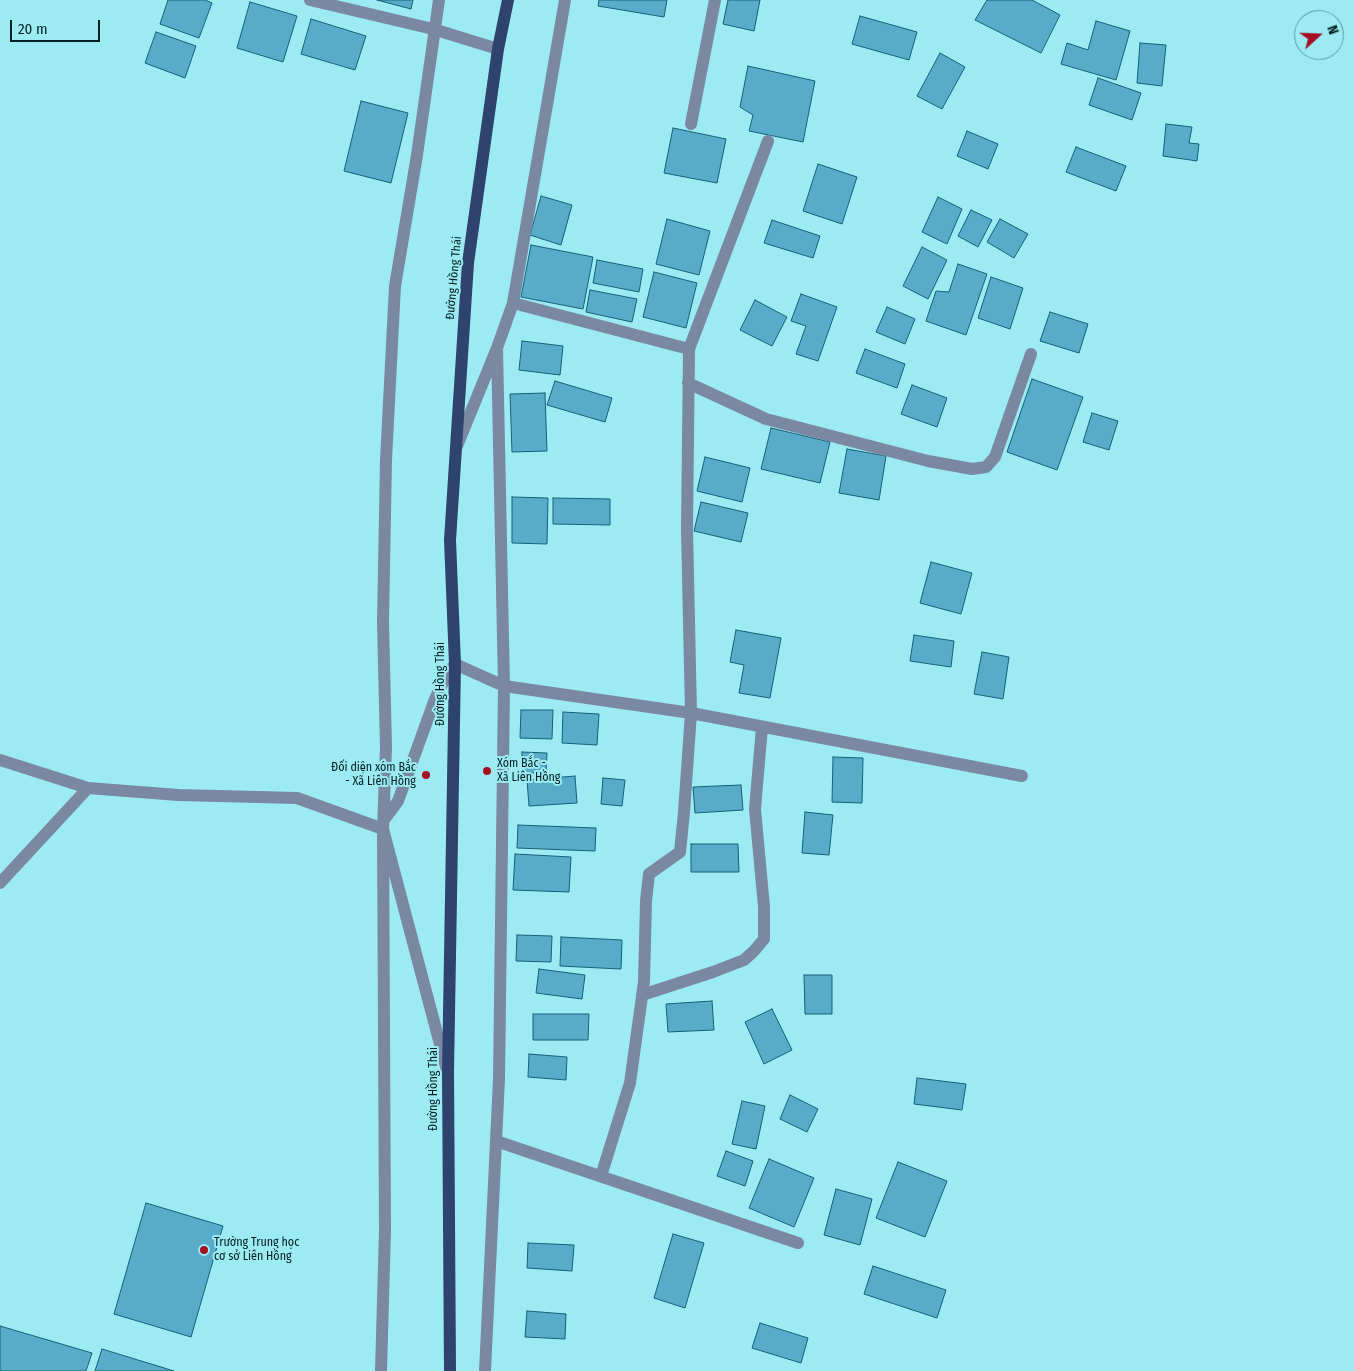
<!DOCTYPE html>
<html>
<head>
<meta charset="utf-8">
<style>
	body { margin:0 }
	#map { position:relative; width:1354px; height:1371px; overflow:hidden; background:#9cebf3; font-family:"Fira Sans Condensed",sans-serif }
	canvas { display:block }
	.north { position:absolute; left:1294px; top:10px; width:50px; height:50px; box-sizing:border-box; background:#9cebf3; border:1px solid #5e999f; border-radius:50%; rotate:70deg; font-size:14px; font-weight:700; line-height:20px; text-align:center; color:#001e21 }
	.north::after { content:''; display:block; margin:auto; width:18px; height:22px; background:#a60e21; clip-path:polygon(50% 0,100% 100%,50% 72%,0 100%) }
	.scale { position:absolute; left:10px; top:20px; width:90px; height:22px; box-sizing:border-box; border:2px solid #001e21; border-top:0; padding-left:6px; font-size:15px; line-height:18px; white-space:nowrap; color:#001e21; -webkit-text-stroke:4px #9cebf3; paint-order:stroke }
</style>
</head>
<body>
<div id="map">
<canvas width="1354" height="1371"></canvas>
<div class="north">N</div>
<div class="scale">20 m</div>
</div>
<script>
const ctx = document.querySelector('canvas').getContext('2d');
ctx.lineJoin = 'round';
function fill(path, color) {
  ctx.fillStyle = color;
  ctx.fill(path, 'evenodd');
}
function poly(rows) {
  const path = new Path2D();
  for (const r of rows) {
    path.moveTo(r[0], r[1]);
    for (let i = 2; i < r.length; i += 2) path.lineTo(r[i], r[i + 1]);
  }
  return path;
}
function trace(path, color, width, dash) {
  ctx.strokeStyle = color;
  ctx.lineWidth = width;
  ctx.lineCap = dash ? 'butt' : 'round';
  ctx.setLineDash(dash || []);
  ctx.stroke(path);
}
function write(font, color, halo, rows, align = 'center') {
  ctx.font = font + ' "Fira Sans Condensed",sans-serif';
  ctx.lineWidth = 4;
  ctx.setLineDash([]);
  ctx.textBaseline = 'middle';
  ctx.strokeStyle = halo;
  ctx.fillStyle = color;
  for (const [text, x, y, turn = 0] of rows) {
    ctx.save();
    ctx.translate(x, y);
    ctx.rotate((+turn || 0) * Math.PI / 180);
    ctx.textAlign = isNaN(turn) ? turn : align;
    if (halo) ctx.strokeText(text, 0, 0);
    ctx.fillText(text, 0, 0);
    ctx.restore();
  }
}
const building = poly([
	[168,0,205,0,212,3,199,38,160,24,168,0],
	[377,0,413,0,411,9,377,0],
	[599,0,667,0,664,17,598,6,599,0],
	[728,0,760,0,754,31,723,24,728,0],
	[987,0,1032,0,1060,15,1041,53,975,20,987,0],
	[250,2,297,16,283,62,237,48,250,2],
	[860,16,917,32,909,60,852,44,860,16],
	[311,19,366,36,355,70,301,54,311,19],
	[1096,21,1130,31,1116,80,1061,64,1067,43,1088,50,1096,21],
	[156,32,196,46,185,78,145,63,156,32],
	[1140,43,1166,45,1162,86,1137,83,1140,43],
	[940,53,965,67,942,109,917,96,940,53],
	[748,66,815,81,803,142,749,131,753,115,740,107,748,66],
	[1098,78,1141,93,1132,120,1089,105,1098,78],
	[361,101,408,113,391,183,344,171,361,101],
	[1166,124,1192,127,1189,143,1199,144,1197,161,1163,156,1166,124],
	[673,128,726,139,717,183,664,173,673,128],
	[967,131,998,144,988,169,957,156,967,131],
	[1076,147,1126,166,1116,191,1066,172,1076,147],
	[818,164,857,177,842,224,803,211,818,164],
	[541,196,572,205,561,245,530,235,541,196],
	[938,197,962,209,947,244,922,232,938,197],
	[971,210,992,220,978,247,958,236,971,210],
	[667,219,710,231,699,275,656,264,667,219],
	[1000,219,1028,234,1014,258,987,242,1000,219],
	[772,220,820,236,813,258,764,243,772,220],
	[531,245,593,257,583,309,521,297,531,245],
	[922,247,947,260,928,299,903,286,922,247],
	[597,260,643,269,639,292,593,283,597,260],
	[958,264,987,274,966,335,926,321,936,291,949,292,958,264],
	[654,272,697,283,686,328,643,317,654,272],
	[991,277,1023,288,1010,329,978,318,991,277],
	[590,290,637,299,632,322,586,312,590,290],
	[801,294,837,307,818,361,796,354,806,326,791,321,801,294],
	[755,300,787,317,772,346,740,330,755,300],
	[887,307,915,319,905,344,876,332,887,307],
	[1050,312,1088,324,1079,353,1040,341,1050,312],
	[522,341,563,346,560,375,519,370,522,341],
	[865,349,905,364,897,388,856,373,865,349],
	[1032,379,1083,397,1057,470,1007,452,1032,379],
	[555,381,612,398,605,422,547,405,555,381],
	[912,385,947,398,937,427,901,414,912,385],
	[545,393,547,451,512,452,510,394,545,393],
	[1092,413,1118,421,1109,450,1083,442,1092,413],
	[771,428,830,442,820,483,761,469,771,428],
	[847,449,886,456,879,500,839,493,847,449],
	[705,457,750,468,742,502,697,491,705,457],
	[512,497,548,498,547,544,512,543,512,497],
	[553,498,610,499,610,525,553,524,553,498],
	[701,502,748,513,741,542,694,531,701,502],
	[931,562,972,573,961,614,920,603,931,562],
	[736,630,781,638,770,698,739,693,744,665,730,662,736,630],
	[914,635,954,641,951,667,910,661,914,635],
	[982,652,1009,657,1003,699,974,694,982,652],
	[521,710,553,710,552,739,520,738,521,710],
	[563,712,599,714,597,745,562,743,563,712],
	[522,752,547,753,546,773,522,773,522,752],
	[833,757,863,758,862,803,832,802,833,757],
	[575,776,577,803,529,806,527,780,575,776],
	[603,778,625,780,622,806,601,804,603,778],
	[741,785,743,810,695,813,693,787,741,785],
	[805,812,833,815,829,855,802,853,805,812],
	[518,825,596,828,595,851,517,848,518,825],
	[691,844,738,844,739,872,691,872,691,844],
	[515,854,571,857,569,892,513,890,515,854],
	[517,935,552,936,551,962,516,961,517,935],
	[561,937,622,940,621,969,560,966,561,937],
	[539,969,585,975,582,999,536,993,539,969],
	[804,975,832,975,832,1014,805,1014,804,975],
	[712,1001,714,1030,668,1032,666,1004,712,1001],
	[772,1009,792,1050,764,1064,745,1022,772,1009],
	[533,1014,589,1014,588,1040,533,1040,533,1014],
	[529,1054,567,1057,566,1080,528,1077,529,1054],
	[917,1078,966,1084,962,1110,914,1104,917,1078],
	[790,1095,818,1109,807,1132,780,1119,790,1095],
	[742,1101,765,1106,756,1149,732,1144,742,1101],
	[726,1151,753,1161,745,1186,717,1176,726,1151],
	[769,1159,814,1178,794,1227,749,1208,769,1159],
	[898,1162,947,1181,925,1237,876,1218,898,1162],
	[836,1189,872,1199,860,1245,824,1235,836,1189],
	[146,1203,223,1226,191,1337,114,1314,146,1203],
	[673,1234,704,1243,685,1308,654,1298,673,1234],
	[528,1243,574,1245,572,1271,527,1268,528,1243],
	[873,1266,946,1290,937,1318,864,1294,873,1266],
	[527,1311,566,1314,565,1339,525,1337,527,1311],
	[760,1323,808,1338,801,1363,752,1348,760,1323],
	[0,1326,92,1353,86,1371,0,1371,0,1326],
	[102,1349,174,1371,95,1371,102,1349]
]);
fill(building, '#58acca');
trace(building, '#156077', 1);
trace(poly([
	[310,0,433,29,498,49],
	[439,0,417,155,395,286,386,460,383,622,386,748,383,829,446,1067],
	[691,124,715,0],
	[513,303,565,0],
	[688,383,766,419,928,461,972,469,986,467,995,457,1031,354],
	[457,446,497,348,513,303,689,349],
	[0,760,88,788],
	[384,820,398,801,435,699,447,674,455,664,504,686,691,713,1022,776],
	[0,883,88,788,178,795,297,798,383,829,385,1230,381,1371],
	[642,995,713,972,744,960,754,951,764,939,764,907,755,809,762,727],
	[496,1141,798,1243],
	[601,1176,630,1083,644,982,646,901,649,874,680,852,684,812,691,713,687,529,689,349,768,141],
	[485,1371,499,1079,504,686,497,348]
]), '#7b88a1', 12);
trace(poly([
	[450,1371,448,1072,455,664,450,540,468,263,498,49,508,0]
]), '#2e436e', 12);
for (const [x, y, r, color] of [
	[487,771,5,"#a60e21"],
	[426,775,5,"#a60e21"],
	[204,1250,5,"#a60e21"]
]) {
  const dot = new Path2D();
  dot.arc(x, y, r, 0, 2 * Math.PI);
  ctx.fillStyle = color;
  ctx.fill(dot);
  trace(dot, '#9cebf3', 2);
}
write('12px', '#001e21', '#9cebf3', [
	["Đường Hồng Thái",454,278,-85],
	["Đường Hồng Thái",441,684,-90],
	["Đường Hồng Thái",434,1089,-90]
]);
write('12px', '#001e21', '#9cebf3', [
	["Xóm Bắc -",497,764],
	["Xã Liên Hồng",497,778],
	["Đối diện xóm Bắc",416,768,"right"],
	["- Xã Liên Hồng",416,782,"right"],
	["Trường Trung học",214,1243],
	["cơ sở Liên Hồng",214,1257]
], 'left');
</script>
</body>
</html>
